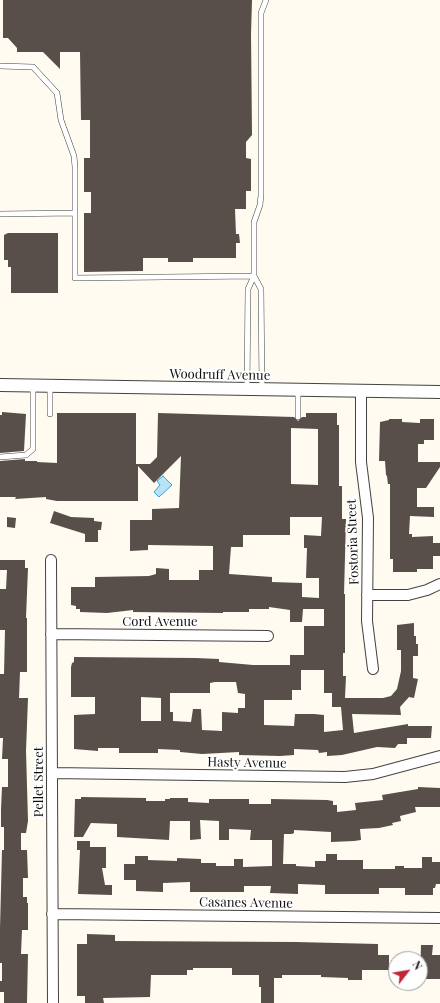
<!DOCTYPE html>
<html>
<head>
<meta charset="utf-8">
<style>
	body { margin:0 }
	#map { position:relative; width:440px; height:1003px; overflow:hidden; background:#fffbf1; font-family:"Playfair Display",serif }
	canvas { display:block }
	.north { position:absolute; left:388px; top:951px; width:40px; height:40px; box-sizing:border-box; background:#fff; border:1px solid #9f9f9f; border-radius:50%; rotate:59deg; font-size:11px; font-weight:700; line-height:16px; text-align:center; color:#0f0f0f }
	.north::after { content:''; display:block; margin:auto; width:14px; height:18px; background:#c02639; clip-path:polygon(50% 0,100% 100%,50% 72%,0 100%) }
</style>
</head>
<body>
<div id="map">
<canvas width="440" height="1003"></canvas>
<div class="north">N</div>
</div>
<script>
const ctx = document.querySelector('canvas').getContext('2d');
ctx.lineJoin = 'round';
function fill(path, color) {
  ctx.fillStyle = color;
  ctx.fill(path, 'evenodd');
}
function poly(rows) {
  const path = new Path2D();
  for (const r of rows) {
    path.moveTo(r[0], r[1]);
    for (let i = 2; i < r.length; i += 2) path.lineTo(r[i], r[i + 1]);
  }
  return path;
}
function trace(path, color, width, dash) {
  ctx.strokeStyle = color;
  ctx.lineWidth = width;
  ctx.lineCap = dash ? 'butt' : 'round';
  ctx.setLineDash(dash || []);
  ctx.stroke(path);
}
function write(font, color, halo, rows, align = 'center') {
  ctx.font = font + ' "Playfair Display",serif';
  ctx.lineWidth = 4;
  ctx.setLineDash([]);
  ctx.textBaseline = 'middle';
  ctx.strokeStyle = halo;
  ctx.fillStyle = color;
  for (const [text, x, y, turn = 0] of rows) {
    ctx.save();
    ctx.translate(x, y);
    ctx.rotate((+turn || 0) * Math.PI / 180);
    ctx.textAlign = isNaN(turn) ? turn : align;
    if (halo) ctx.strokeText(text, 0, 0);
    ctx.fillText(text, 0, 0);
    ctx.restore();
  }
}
const water = poly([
	[163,476,172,485,159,497,154,492,160,485,157,481,163,476]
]);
fill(water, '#b6e3f6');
trace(water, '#3c9fce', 1);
fill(poly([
	[3,0,252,0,251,34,252,135,246,142,246,158,251,159,251,191,246,191,246,209,235,209,236,234,239,234,240,243,236,243,236,258,193,258,193,262,168,262,168,258,143,258,143,271,84,272,84,213,91,213,91,192,84,192,84,158,90,158,90,120,81,120,80,52,60,52,60,69,43,52,17,52,17,48,8,38,3,38],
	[8,233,58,233,58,293,11,293,11,267,8,267,8,260,4,260,4,235],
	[2,412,26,414,24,451,0,453,0,415,2,415],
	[57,413,136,413,136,464,150,464,157,457,158,413,294,417,298,421,302,417,306,417,306,413,337,413,337,425,339,425,339,486,342,486,342,519,346,519,344,594,345,594,345,653,343,653,343,676,346,676,345,698,383,698,391,696,397,689,401,671,401,650,397,650,397,625,414,623,414,636,416,636,416,644,418,644,418,656,413,656,413,678,418,679,414,698,409,697,400,707,401,715,352,714,354,733,408,724,408,726,432,726,431,738,407,738,407,744,398,744,395,748,377,747,342,755,327,756,327,752,319,753,318,750,294,749,294,755,280,756,239,755,239,752,202,754,180,752,180,750,158,749,158,753,119,753,119,748,98,748,98,751,74,749,74,715,95,714,95,697,71,697,71,667,72,663,74,662,74,657,196,658,219,659,219,662,253,665,290,665,290,655,304,655,304,626,324,626,324,609,303,609,302,622,290,622,290,610,269,607,269,609,249,609,249,612,223,612,223,613,133,612,133,610,107,613,80,612,80,609,76,609,76,606,71,605,71,587,95,587,95,577,149,576,156,574,156,568,169,569,169,580,199,580,199,570,213,570,213,546,148,545,148,550,130,551,130,520,152,520,152,509,179,508,181,456,154,483,138,466,138,501,57,501,46,499,46,497,15,499,16,497,0,497,0,461,25,459,25,461,37,461,37,462,57,463],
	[291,428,318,429,318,485,291,484],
	[290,517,322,517,321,536,304,535,304,548,307,548,306,578,319,578,319,598,302,597,302,583,272,582,272,577,229,574,231,547,243,547,243,535,290,535],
	[301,670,324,670,324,693,332,693,332,707,341,707,343,730,324,732,324,715,314,714,295,714,294,726,264,725,264,700,292,700,292,690,301,690],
	[215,682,236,682,238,693,245,694,245,708,238,708,238,713,222,712,222,731,202,730,201,709,193,709,191,722,173,721,173,712,170,712,170,693,210,693,210,683],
	[141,697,161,698,161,721,141,721],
	[389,419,402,419,402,422,420,423,420,419,434,419,434,440,424,440,424,444,418,444,418,462,440,462,440,467,426,488,417,488,417,507,434,507,434,517,410,516,409,534,412,534,412,537,433,536,433,543,440,543,440,556,433,556,433,569,417,569,417,572,393,572,393,559,390,559,390,484,388,484,387,476,386,475,385,461,379,461,380,422,389,420],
	[54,511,71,517,94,518,94,521,102,522,101,530,98,530,98,542,85,542,85,534,50,523],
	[7,517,16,518,15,528,7,527],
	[0,560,25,560,25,568,28,568,26,618,27,618,27,672,20,672,19,698,28,698,26,751,28,821,26,833,21,833,21,850,27,850,28,878,23,878,23,897,27,897,27,903,28,903,28,930,22,930,21,954,28,954,27,1003,4,1003,4,992,0,992,0,981,2,981,2,963,0,963,0,928,2,850,4,850,4,827,1,827,1,809,2,787,8,787,8,759,2,759,3,738,0,738,0,674,4,674,5,630,0,630,0,589,6,589,7,570,0,570],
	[418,787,440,788,440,807,415,807,416,812,400,816,401,821,392,823,393,825,379,828,360,829,361,840,354,841,331,842,331,832,294,830,294,833,292,834,284,834,283,864,296,864,296,866,315,867,315,861,326,861,326,854,337,854,337,860,363,860,363,869,395,869,395,866,404,866,404,868,422,868,422,857,432,857,432,862,440,862,440,884,436,884,435,888,433,888,433,895,405,895,405,888,379,888,379,894,325,894,325,885,298,884,298,894,270,893,271,886,244,886,244,892,190,892,190,882,163,883,163,892,136,891,136,880,124,880,124,864,135,864,135,856,148,856,148,860,177,861,177,858,201,859,201,863,216,863,216,866,234,866,234,859,243,859,243,867,272,866,272,840,250,840,251,830,229,829,229,840,219,840,219,821,200,820,201,839,190,840,190,821,170,821,169,840,117,837,117,824,91,823,83,837,74,837,75,799,81,799,81,797,146,798,146,801,165,801,165,799,170,799,170,798,188,798,188,802,209,803,209,799,249,799,249,804,271,804,271,799,327,800,333,801,333,805,337,805,337,812,356,810,355,803,383,800,382,795,418,789],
	[77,841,90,841,90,847,106,847,106,868,102,868,105,885,112,885,112,895,78,894,80,850,77,850],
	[87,934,115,935,115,941,296,942,378,944,378,955,389,955,389,970,362,970,362,980,348,980,348,978,321,977,321,975,282,975,282,978,274,978,274,1003,261,1003,261,987,259,987,259,975,232,975,232,968,193,968,193,970,187,970,187,975,151,975,150,997,103,998,104,1003,85,1003,85,996,77,996,77,944,87,944],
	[421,945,433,945,432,955,440,955,440,979,420,979]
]), '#584f4b');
const service = poly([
	[0,66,33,67,57,93,61,120,74,156,75,167,75,278,254,276],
	[0,214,75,213],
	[247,389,248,289,254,276],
	[262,389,261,289,254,276,254,222,260,205,261,195,261,13,266,0],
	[50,414,50,387],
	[298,417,298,390],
	[0,457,26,455,33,449,33,386]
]);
const minor = poly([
	[361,390,361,462,368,518,367,621,373,669],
	[51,560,53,1003],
	[367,595,408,595,427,590,440,584],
	[51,634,268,636],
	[52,773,345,777,373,774,440,756],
	[52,914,440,918]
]);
const tertiary = poly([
	[0,385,440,392]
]);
trace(service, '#424242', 6);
trace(minor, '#424242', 12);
trace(tertiary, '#424242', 14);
trace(service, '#fff', 5);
trace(minor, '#fff', 10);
trace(tertiary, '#fff', 12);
write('13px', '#0f0f0f', '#fff', [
	["Woodruff Avenue",220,375,1],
	["Fostoria Street",353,542,-92],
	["Cord Avenue",160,622],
	["Hasty Avenue",247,763,1],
	["Pellet Street",39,782,-90],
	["Casanes Avenue",246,903,1]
]);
</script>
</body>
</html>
